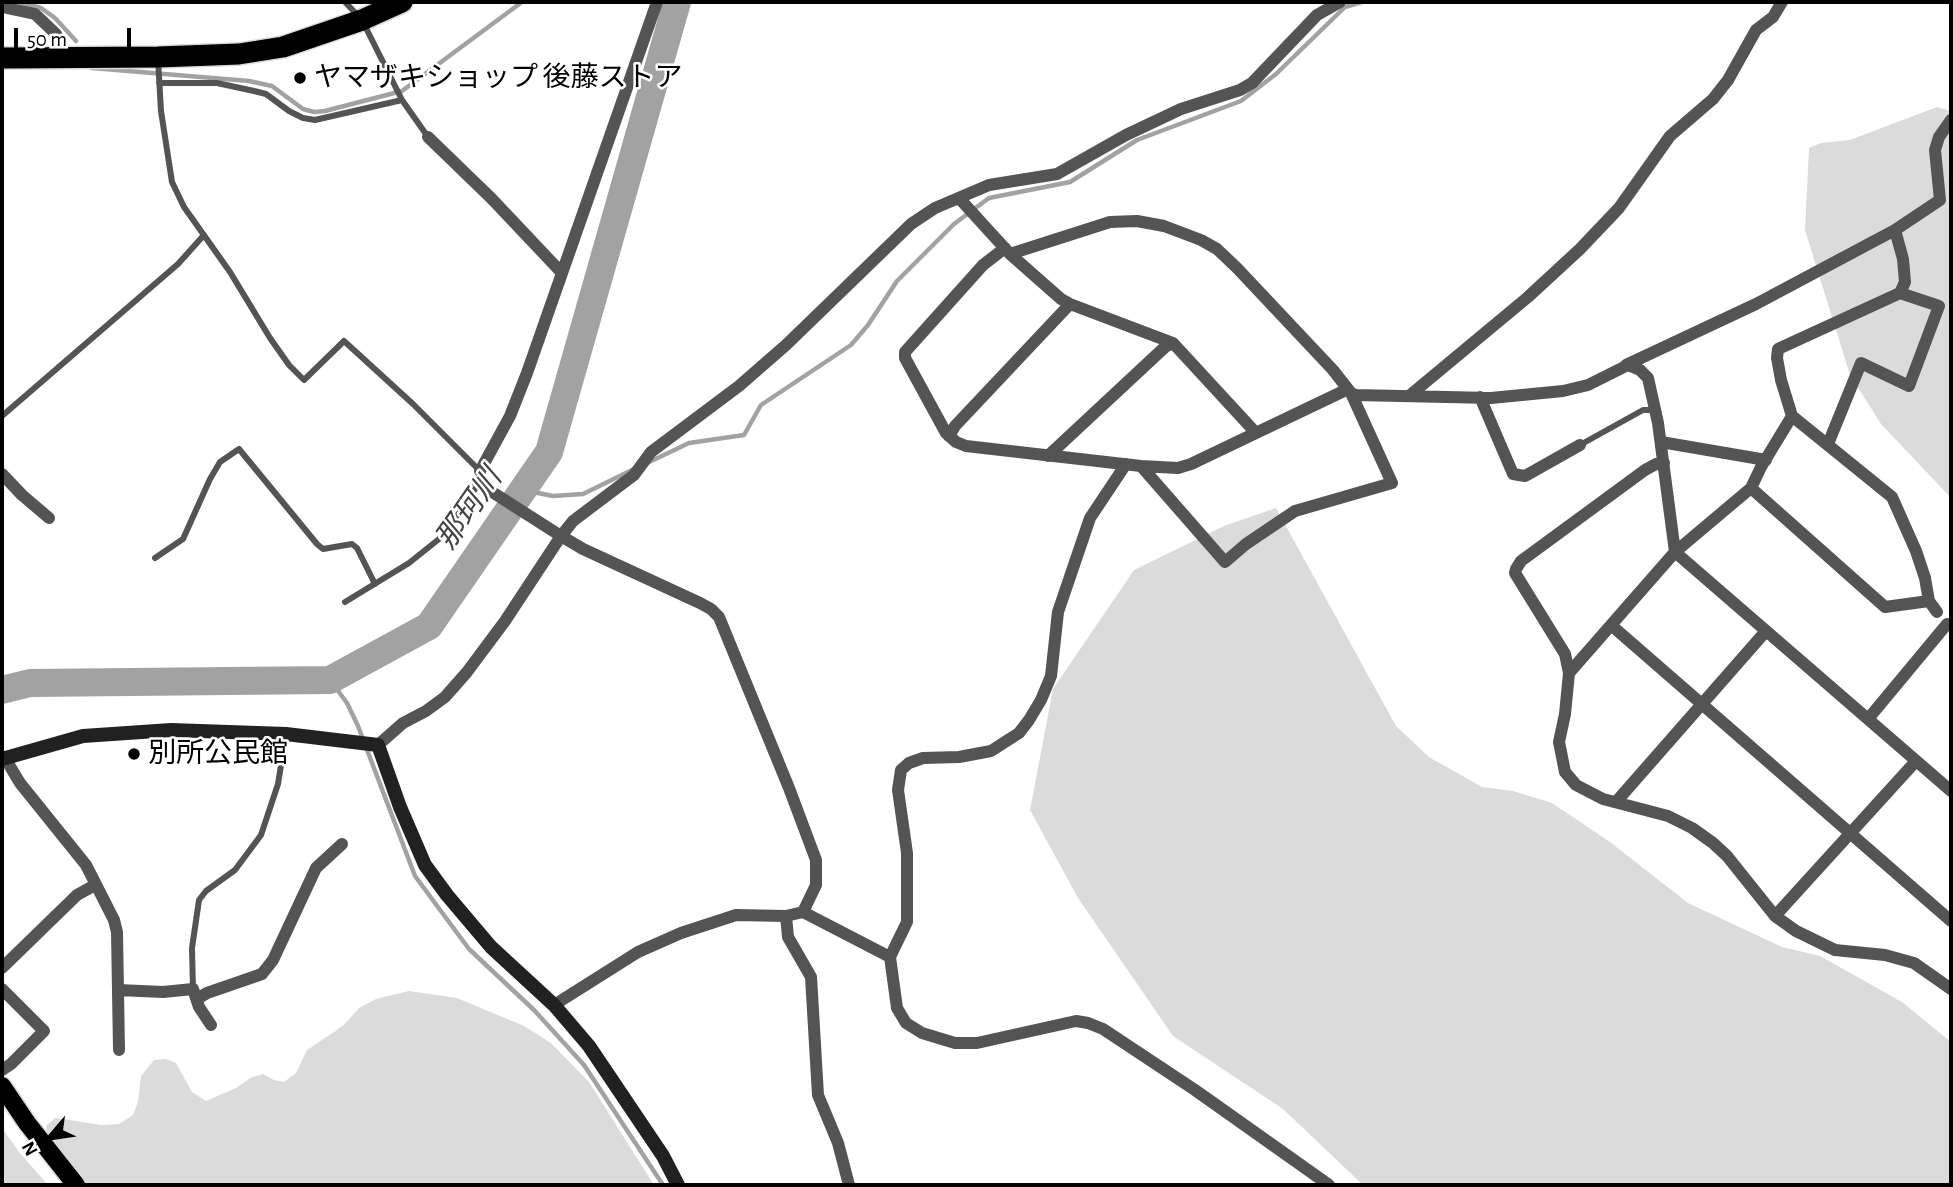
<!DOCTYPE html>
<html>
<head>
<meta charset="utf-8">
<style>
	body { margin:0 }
	#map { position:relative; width:1953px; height:1187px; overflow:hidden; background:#fff; font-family:"Alegreya Sans",sans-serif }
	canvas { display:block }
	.frame { position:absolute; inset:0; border:4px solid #000; pointer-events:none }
	.north { position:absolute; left:14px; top:1103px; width:70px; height:70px; -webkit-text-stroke:5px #fff; paint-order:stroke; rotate:241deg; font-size:19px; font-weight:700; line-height:28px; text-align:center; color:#000 }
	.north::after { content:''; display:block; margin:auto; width:24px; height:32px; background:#000; clip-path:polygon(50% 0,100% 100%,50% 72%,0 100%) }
	.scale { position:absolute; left:14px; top:28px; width:117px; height:32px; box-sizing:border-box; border:4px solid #000; border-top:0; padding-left:9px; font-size:21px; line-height:24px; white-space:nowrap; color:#000; -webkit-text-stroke:5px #fff; paint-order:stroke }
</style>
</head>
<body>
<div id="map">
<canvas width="1953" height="1187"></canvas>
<div class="frame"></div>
<div class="north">N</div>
<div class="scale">50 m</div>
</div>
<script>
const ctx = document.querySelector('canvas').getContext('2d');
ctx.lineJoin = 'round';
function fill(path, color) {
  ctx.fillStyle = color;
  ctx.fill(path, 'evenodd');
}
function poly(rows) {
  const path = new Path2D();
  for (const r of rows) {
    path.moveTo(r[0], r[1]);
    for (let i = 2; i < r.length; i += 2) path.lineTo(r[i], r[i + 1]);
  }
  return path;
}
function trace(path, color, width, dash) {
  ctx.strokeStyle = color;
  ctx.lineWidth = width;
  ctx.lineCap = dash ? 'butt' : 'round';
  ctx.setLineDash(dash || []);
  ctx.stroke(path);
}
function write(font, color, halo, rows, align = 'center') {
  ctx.font = font + ' "Alegreya Sans","Noto Sans JP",sans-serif';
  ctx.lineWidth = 5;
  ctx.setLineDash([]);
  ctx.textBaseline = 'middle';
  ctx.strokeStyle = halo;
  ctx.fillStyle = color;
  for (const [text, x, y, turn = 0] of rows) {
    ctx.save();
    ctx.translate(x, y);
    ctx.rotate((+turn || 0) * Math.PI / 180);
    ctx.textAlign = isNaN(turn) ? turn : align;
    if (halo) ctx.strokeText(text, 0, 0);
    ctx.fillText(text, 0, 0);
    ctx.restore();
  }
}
fill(poly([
	[1937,107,1951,111,1951,498,1881,424,1850,375,1805,230,1809,148,1821,143,1850,140],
	[1276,508,1396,726,1429,757,1482,787,1513,791,1552,803,1610,842,1688,903,1782,947,1820,956,1902,1002,1951,1042,1951,1185,1363,1185,1283,1109,1173,1036,1078,898,1030,810,1053,689,1134,570,1224,526],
	[409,991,457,998,524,1026,551,1043,589,1082,654,1185,86,1185,66,1164,48,1138,46,1126,55,1118,102,1125,119,1124,133,1115,138,1102,141,1076,154,1060,166,1059,176,1063,192,1092,206,1101,236,1088,252,1077,263,1074,274,1080,284,1082,296,1073,307,1050,344,1025,359,1008,376,999],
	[2,1128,19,1152,48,1185,2,1185]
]), '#dbdbdb');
trace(poly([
	[18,2,41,8,55,18,76,41],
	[92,68,249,81,272,86,303,109,314,112,325,111,402,91,522,2],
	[645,464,689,443,744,435,761,405,851,345,868,325,897,281,954,224,989,198,1070,182,1137,140,1241,101,1276,74,1345,7,1362,2],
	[523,490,553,496,583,494,634,469],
	[330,680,347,703,358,726,415,876,469,949,534,1010,584,1065,663,1185]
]), '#a2a2a2', 4.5);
trace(poly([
	[2,690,30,683,330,680,429,626,549,452,677,2]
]), '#a2a2a2', 28);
const primary = poly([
	[2,1086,27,1123,76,1185]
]);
const highway = poly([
	[2,58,158,57,239,54,283,47,362,20,402,2]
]);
trace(primary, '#dbdbdb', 21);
trace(highway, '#dbdbdb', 24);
trace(poly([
	[345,2,362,20,402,100,428,137],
	[158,59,161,111,172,182,184,207,230,272,270,338,289,365,304,380,344,341,413,404,479,470],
	[159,83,217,83,254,91,266,94,289,111,303,118,315,120,402,100],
	[2,416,178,264,204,235],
	[1580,445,1643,410,1655,410],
	[155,558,183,539,210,479,220,462,239,449,317,544,323,549,352,544,357,548,375,584],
	[345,602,409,563,439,539,466,504,478,484],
	[193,989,192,948,199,900,206,891,235,870,261,835,278,784,286,734]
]), '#545454', 6);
trace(poly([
	[2,7,35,14,56,34,66,57],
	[428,137,492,199,561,272],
	[959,198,1010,254,1110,222,1137,221,1164,226,1201,240,1217,249,1237,268,1333,370,1351,393,1356,395,1491,398,1563,391,1588,385,1628,365,1640,370,1648,378,1658,423,1675,552,1951,791],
	[1005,248,983,265,905,352,905,358,946,433,956,442,966,446,1141,466,1178,468,1191,464,1348,389],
	[1010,254,1061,299,1070,304,1173,343,1256,433],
	[1626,365,1756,304,1895,230],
	[1409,396,1528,297,1580,249,1619,208,1670,136,1713,99,1728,80,1756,30,1773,17,1782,2],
	[1480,397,1513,474,1525,476,1580,445],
	[1792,416,1781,380,1777,358,1778,349,1900,293,1905,282,1903,259,1895,230,1940,200,1935,150,1939,137,1951,120],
	[949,436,955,426,1070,304],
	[1661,442,1766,460],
	[1828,444,1861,363,1909,386,1939,306,1900,293],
	[1048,456,1165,347,1173,343],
	[1126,464,1090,518,1058,612,1051,676,1041,700,1029,720,1019,733,991,751,959,757,923,758,909,763,901,770,898,790,907,853,907,922,890,957,897,1008,906,1023,922,1033,955,1043,977,1043,1076,1021,1088,1023,1103,1029,1195,1090,1329,1185],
	[1141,466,1225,562,1246,544,1295,511,1392,483,1351,393],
	[480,471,510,416,527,373,657,2],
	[2,474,22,495,49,518],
	[478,483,561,536,573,521,634,475,651,452,739,386,786,345,911,224,935,208,989,185,1057,174,1126,135,1181,109,1240,90,1252,83,1317,15,1340,2],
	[1751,488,1885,607,1929,601,1937,612],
	[1929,601,1925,578,1916,551,1892,497,1792,416,1761,467,1751,488,1675,552,1569,673,1565,714,1559,742,1565,772,1576,785,1603,799,1668,816,1692,828,1713,843,1727,856,1775,916,1796,931,1835,950,1885,955,1914,963,1951,989],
	[1611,625,1951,921],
	[1569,673,1565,654,1515,573,1516,569,1521,561,1645,470,1656,464,1664,463],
	[1868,719,1947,624],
	[378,745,403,723,426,711,445,697,467,672,505,621,561,536,583,549,700,603,711,609,719,617,789,788,816,860,816,885,803,912],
	[5,758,20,783,86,865,114,920,117,932,119,1050],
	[1616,802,1766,631],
	[786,916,788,937,811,977,818,1095,838,1143,849,1185],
	[1775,916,1916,761],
	[2,968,77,895,95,885],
	[2,989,44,1031,11,1064,2,1070],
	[118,990,163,992,193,989,199,1007,211,1025],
	[197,999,207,993,262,974,273,960,316,868,342,844],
	[554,1005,638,952,681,933,736,915,786,916,803,912,890,957]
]), '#545454', 12);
trace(poly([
	[2,759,83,736,171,730,286,734,378,745,400,807,425,865,447,895,491,947,554,1005,589,1046,663,1156,678,1185]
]), '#212121', 14);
trace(primary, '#000', 18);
trace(highway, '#000', 21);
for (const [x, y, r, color] of [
	[300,78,7,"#000"],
	[134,754,7,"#000"]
]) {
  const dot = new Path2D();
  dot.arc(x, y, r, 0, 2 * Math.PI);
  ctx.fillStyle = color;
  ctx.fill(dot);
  trace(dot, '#fff', 2.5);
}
write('28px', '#000', '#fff', [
	["ヤマザキショップ 後藤ストア",314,78],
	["別所公民館",148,754]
], 'left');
write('italic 30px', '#434343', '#fff', [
	["那珂川",469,509,-55]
]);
</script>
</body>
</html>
